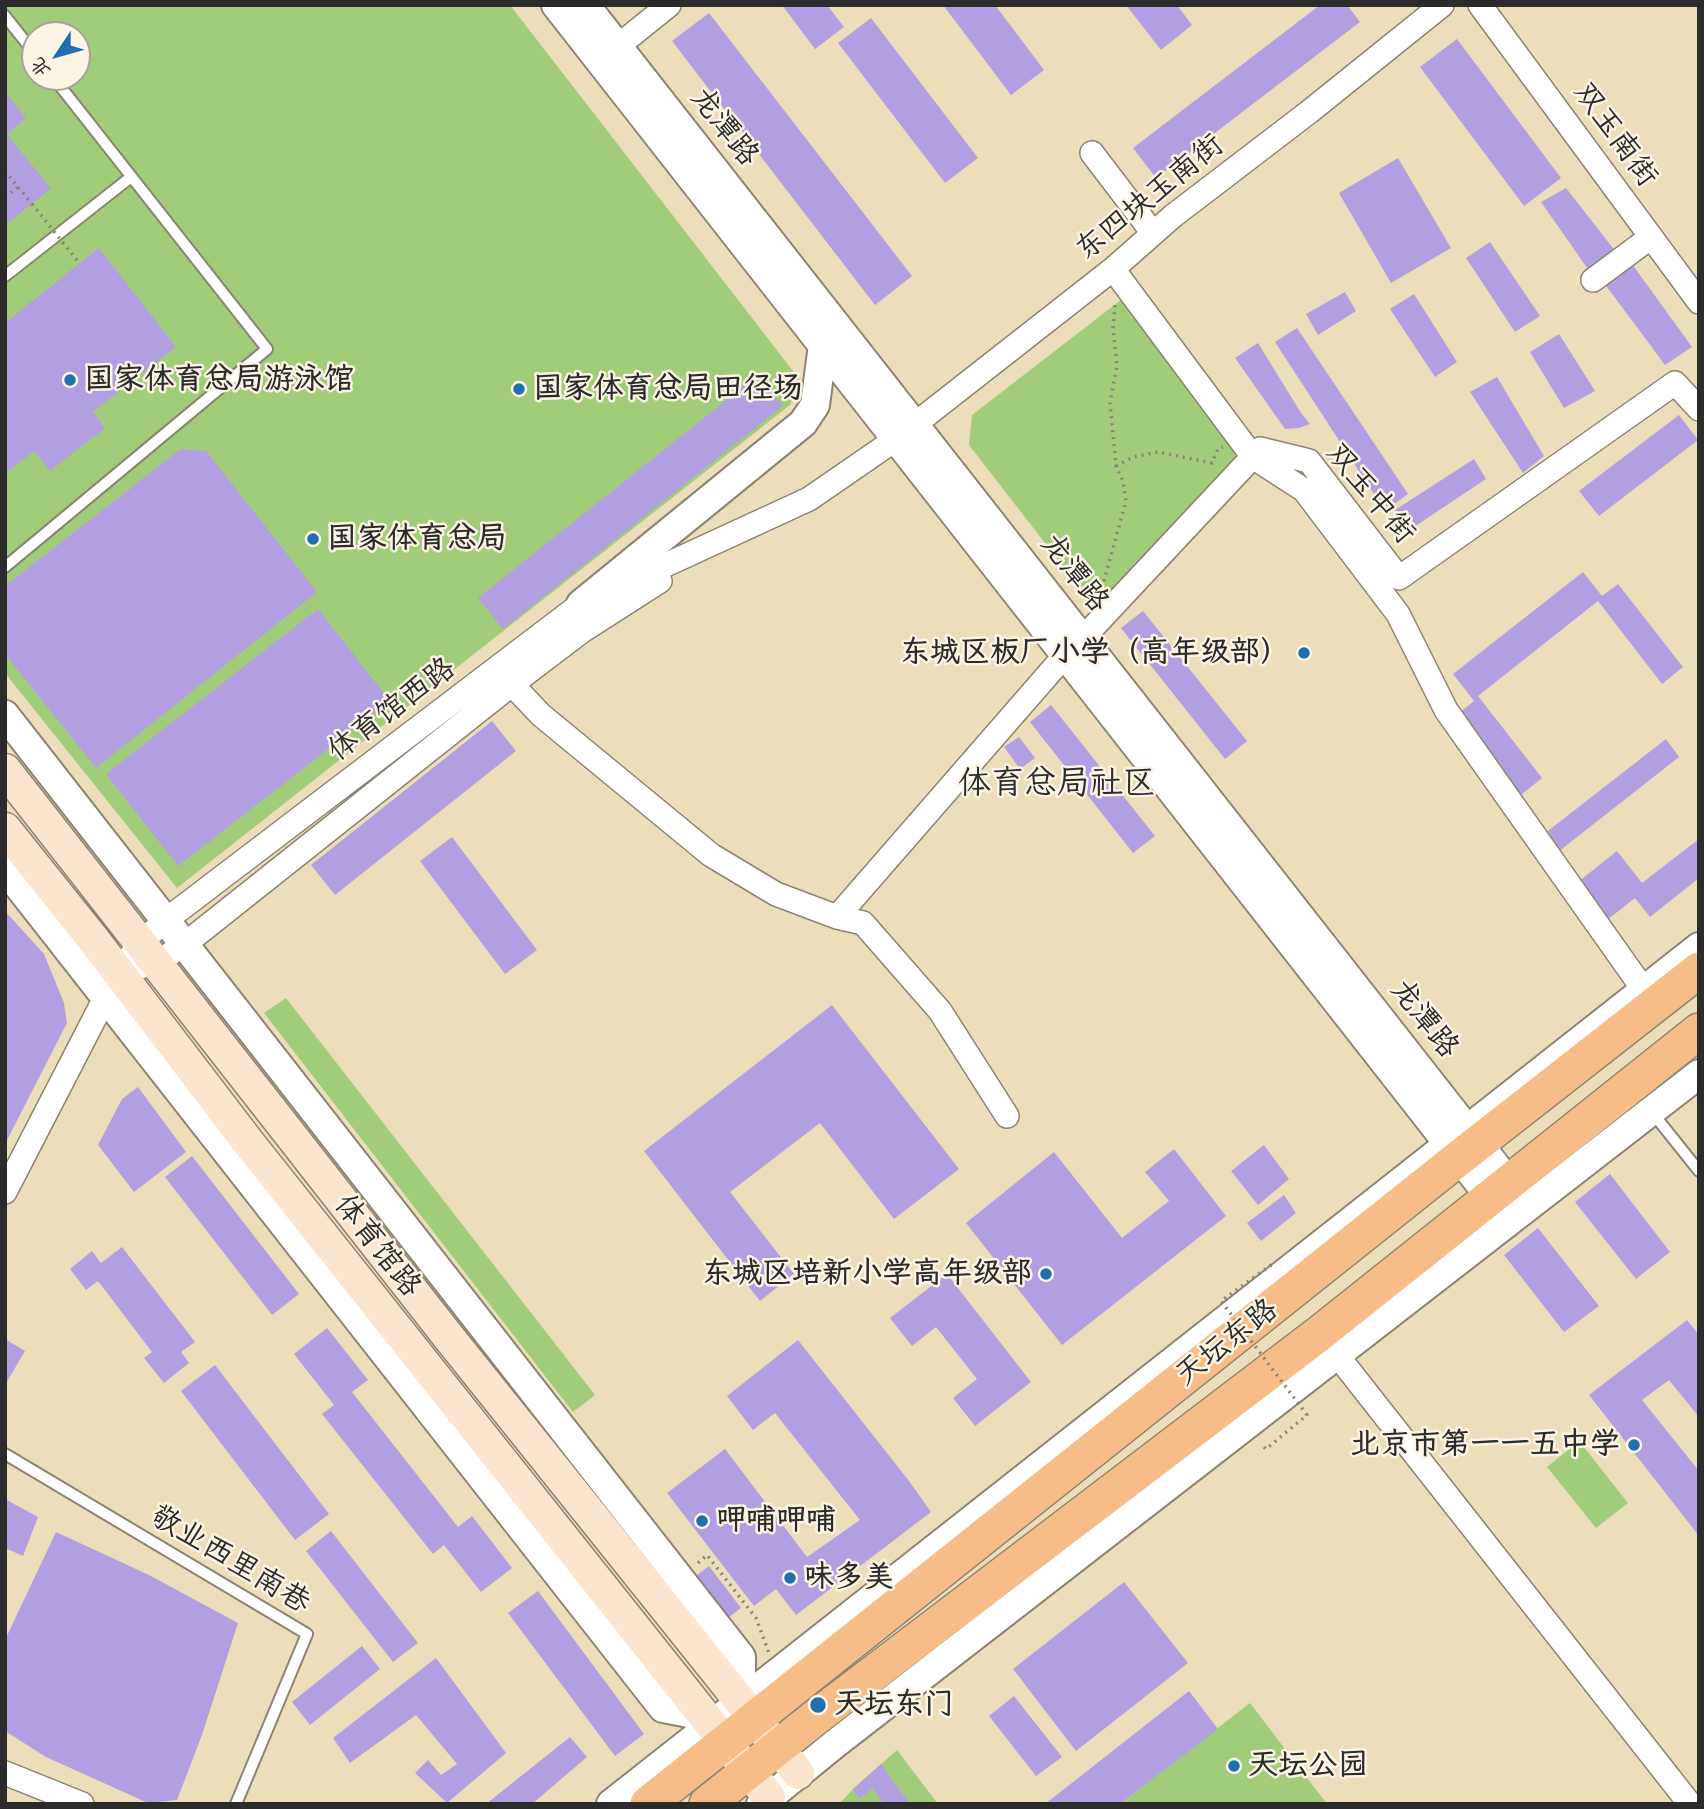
<!DOCTYPE html>
<html>
<head>
<meta charset="utf-8">
<style>
	body { margin:0 }
	#map { position:relative; width:1704px; height:1809px; overflow:hidden; background:#ecdeba; font-family:Caveat,"LXGW WenKai TC",sans-serif }
	canvas { display:block }
	.frame { position:absolute; inset:0; border:7px solid #2b2b2b; pointer-events:none }
	.north { position:absolute; left:21px; top:21px; width:70px; height:70px; box-sizing:border-box; background:#fcf5e5; border:2px solid #a8a49b; border-radius:50%; rotate:234deg; font-size:19px; font-weight:700; line-height:28px; text-align:center; color:#2b2b2b }
	.north::after { content:''; display:block; margin:auto; width:24px; height:32px; background:#1f6fb2; clip-path:polygon(50% 0,100% 100%,50% 72%,0 100%) }
</style>
</head>
<body>
<div id="map">
<canvas width="1704" height="1809"></canvas>
<div class="frame"></div>
<div class="north">北</div>
</div>
<script>
const ctx = document.querySelector('canvas').getContext('2d');
ctx.lineJoin = 'round';
function fill(path, color) {
  ctx.fillStyle = color;
  ctx.fill(path, 'evenodd');
}
function poly(rows) {
  const path = new Path2D();
  for (const r of rows) {
    path.moveTo(r[0], r[1]);
    for (let i = 2; i < r.length; i += 2) path.lineTo(r[i], r[i + 1]);
  }
  return path;
}
function trace(path, color, width, dash) {
  ctx.strokeStyle = color;
  ctx.lineWidth = width;
  ctx.lineCap = dash ? 'butt' : 'round';
  ctx.setLineDash(dash || []);
  ctx.stroke(path);
}
function write(font, color, halo, rows, align = 'center') {
  ctx.font = font + ' Caveat,"LXGW WenKai TC",sans-serif';
  ctx.lineWidth = 5;
  ctx.setLineDash([]);
  ctx.textBaseline = 'middle';
  ctx.strokeStyle = halo;
  ctx.fillStyle = color;
  for (const [text, x, y, turn = 0] of rows) {
    ctx.save();
    ctx.translate(x, y);
    ctx.rotate((+turn || 0) * Math.PI / 180);
    ctx.textAlign = isNaN(turn) ? turn : align;
    if (halo) ctx.strokeText(text, 0, 0);
    ctx.fillText(text, 0, 0);
    ctx.restore();
  }
}
fill(poly([
	[5,5,510,5,800,380,790,405,177,888,5,673],
	[35,35,77,35,77,77,35,77],
	[1126,296,1238,445,1240,459,1097,610,969,445,972,415],
	[286,998,595,1395,573,1412,264,1013],
	[1579,1441,1628,1503,1596,1528,1547,1467],
	[1250,1703,1327,1804,1120,1804],
	[897,1750,938,1804,839,1804,853,1789]
]), '#a1cd7a');
fill(poly([
	[782,5,827,5,844,27,815,49],
	[943,5,995,5,1044,70,1011,95],
	[1126,5,1177,5,1192,25,1161,50],
	[1320,5,1347,5,1360,22,1156,178,1133,148],
	[709,13,912,276,875,305,672,41],
	[871,18,978,158,945,183,838,43],
	[1457,39,1561,178,1524,206,1420,67],
	[5,92,26,118,7,134,51,189,5,225],
	[1398,158,1451,248,1391,283,1339,193],
	[1566,188,1616,252,1590,272,1541,202],
	[1490,242,1540,316,1515,332,1466,258],
	[99,248,176,347,93,412,105,428,50,471,34,451,5,474,5,323],
	[1632,264,1692,347,1665,365,1604,283],
	[1345,292,1356,311,1318,335,1306,314],
	[1414,294,1457,362,1435,377,1390,309],
	[1297,328,1408,494,1385,511,1275,342],
	[1559,334,1595,391,1564,408,1530,352],
	[1258,343,1301,413,1310,424,1299,428,1285,429,1235,358],
	[758,375,783,406,503,629,478,598],
	[1497,377,1544,456,1523,473,1470,392],
	[1679,415,1698,440,1599,516,1579,491],
	[181,449,206,451,317,592,96,768,5,654,5,586],
	[1474,459,1486,479,1408,531,1395,510],
	[1583,572,1602,596,1618,584,1683,667,1662,684,1598,601,1478,696,1542,778,1521,795,1458,714,1474,701,1453,674],
	[318,609,390,701,178,866,106,774],
	[1143,611,1247,741,1225,759,1121,628],
	[1051,705,1155,836,1133,853,1030,722],
	[492,721,516,751,335,895,311,865],
	[1019,737,1035,758,1020,769,1004,747],
	[1666,739,1679,757,1558,852,1544,834],
	[452,837,537,950,505,974,420,861],
	[1699,839,1699,878,1650,917,1635,898,1607,920,1578,882,1617,851,1642,883],
	[5,911,44,954,64,1003,67,1023,5,1144],
	[832,1005,959,1169,894,1219,820,1123,730,1192,794,1274,760,1301,644,1151],
	[138,1087,186,1152,134,1192,98,1145,122,1099],
	[1264,1145,1289,1179,1258,1205,1231,1171],
	[1174,1149,1226,1216,1062,1345,966,1223,1054,1152,1122,1238,1169,1201,1145,1172],
	[192,1156,299,1294,272,1315,165,1177],
	[1610,1174,1670,1252,1636,1279,1575,1202],
	[1284,1195,1296,1213,1261,1241,1247,1223],
	[1538,1228,1599,1306,1564,1332,1504,1255],
	[122,1247,195,1342,181,1352,189,1363,164,1383,144,1358,152,1352,98,1281,86,1290,70,1269,92,1251,101,1263],
	[947,1274,1031,1382,975,1426,953,1398,977,1379,936,1327,912,1346,890,1318],
	[1687,1320,1699,1335,1699,1417,1669,1380,1642,1400,1699,1471,1699,1536,1589,1395],
	[327,1328,368,1380,352,1392,458,1527,472,1516,512,1568,481,1592,444,1545,433,1554,322,1414,334,1405,294,1354],
	[5,1339,25,1351,5,1385],
	[798,1340,909,1481,931,1512,796,1615,776,1589,754,1606,667,1493,725,1449,807,1557,860,1520,775,1413,753,1430,727,1396],
	[215,1365,329,1514,295,1540,181,1391],
	[5,1499,38,1517,23,1556,5,1548],
	[331,1531,418,1643,393,1662,306,1551],
	[56,1532,149,1575,238,1623,202,1735,177,1800,148,1803,46,1757,5,1731,5,1640],
	[709,1566,741,1608,729,1617,697,1575],
	[1124,1582,1188,1663,1076,1751,1013,1669],
	[538,1591,644,1734,615,1756,508,1613],
	[362,1646,380,1669,310,1725,292,1702],
	[436,1658,506,1753,447,1803,415,1773,428,1760,441,1775,457,1764,416,1715,350,1763,333,1738],
	[1189,1691,1218,1729,1120,1804,1045,1804],
	[1014,1696,1062,1757,1036,1776,989,1716],
	[570,1737,587,1757,532,1804,486,1804],
	[881,1764,910,1804,884,1804,872,1788,860,1799,853,1789]
]), '#b29fe1');
const service = poly([
	[5,16,35,54],
	[5,276,131,177],
	[5,567,267,349,53,77],
	[1651,1111,1699,1171],
	[5,1454,307,1634,236,1804]
]);
const minor = poly([
	[1480,5,1699,302],
	[618,46,669,5],
	[1092,153,1153,233],
	[1113,269,1253,457,1304,490,1398,614,1446,710,1653,1003],
	[1593,280,1651,237],
	[1083,638,1260,449,1309,461,1399,578,1675,383,1699,409],
	[502,674,541,715,711,855,776,894,837,917,863,923,940,1011,1007,1116],
	[837,917,1066,654],
	[141,967,156,963,185,944,511,685,582,631,660,581],
	[5,1192,118,973,140,943,166,920,581,604,809,499,896,439,1113,269,1173,216,1309,112,1442,5],
	[1326,1341,1690,1804],
	[5,1773,82,1804]
]);
const tertiary = poly([
	[556,5,1491,1198],
	[585,5,1509,1183],
	[581,604,803,423,815,405,823,345],
	[5,715,741,1657,741,1699],
	[5,869,663,1708,689,1713,710,1724],
	[611,1804,1699,947],
	[761,1804,836,1743,1699,1074]
]);
const secondary = poly([
	[5,770,447,1335,798,1773],
	[5,829,93,939,248,1142,769,1797]
]);
const primary = poly([
	[648,1804,1459,1158,1699,970],
	[707,1804,816,1717,1320,1333,1699,1031]
]);
trace(service, '#8c8472', 14);
trace(minor, '#8c8472', 26);
trace(tertiary, '#8c8472', 32);
trace(secondary, '#8c8472', 35);
trace(primary, '#8c8472', 38);
trace(poly([
	[5,171,32,204],
	[5,197,18,187],
	[1116,466,1133,457,1158,452,1212,463,1218,449,1223,447],
	[1102,588,1126,501,1123,481,1116,466,1110,403,1117,366,1113,329,1115,305],
	[698,1563,707,1555,756,1618,769,1653]
]), '#8c8472', 3.5, [2, 5]);
trace(service, '#fff', 10);
trace(minor, '#fff', 23);
trace(tertiary, '#fff', 28);
trace(secondary, '#fce5cf', 32);
trace(primary, '#f7bd88', 35);
trace(poly([
	[32,204,80,264],
	[1264,1447,1266,1449,1307,1415,1221,1301,1274,1263]
]), '#8c8472', 3.5, [2, 5]);
for (const [x, y, r, color] of [
	[70,380,7,"#1f6fb2"],
	[519,389,7,"#1f6fb2"],
	[313,539,7,"#1f6fb2"],
	[1304,653,7,"#1f6fb2"],
	[1046,1274,7,"#1f6fb2"],
	[1634,1445,7,"#1f6fb2"],
	[702,1521,7,"#1f6fb2"],
	[790,1578,7,"#1f6fb2"],
	[818,1705,9,"#1f6fb2"],
	[1234,1766,7,"#1f6fb2"]
]) {
  const dot = new Path2D();
  dot.arc(x, y, r, 0, 2 * Math.PI);
  ctx.fillStyle = color;
  ctx.fill(dot);
  trace(dot, '#fcf5e5', 2.5);
}
write('30px', '#2b2b2b', '#fcf5e5', [
	["龙潭路",724,127,52],
	["双玉南街",1615,135,54],
	["东四块玉南街",1150,198,-39],
	["双玉中街",1370,494,50],
	["龙潭路",1074,573,52],
	["体育馆西路",392,710,-37],
	["龙潭路",1424,1019,52],
	["体育馆路",377,1246,52],
	["天坛东路",1227,1343,-38],
	["敬业西里南巷",230,1560,31]
]);
write('bold 30px', '#2b2b2b', '#fcf5e5', [
	["国家体育总局游泳馆",84,380],
	["国家体育总局田径场",533,389],
	["国家体育总局",327,539],
	["东城区板厂小学（高年级部）",1290,653,"right"],
	["东城区培新小学高年级部",1032,1274,"right"],
	["北京市第一一五中学",1620,1445,"right"],
	["呷哺呷哺",716,1521],
	["味多美",804,1578],
	["天坛东门",834,1705],
	["天坛公园",1248,1766]
], 'left');
write('33px', '#2b2b2b', '#fcf5e5', [
	["体育总局社区",1057,784]
]);
</script>
</body>
</html>
